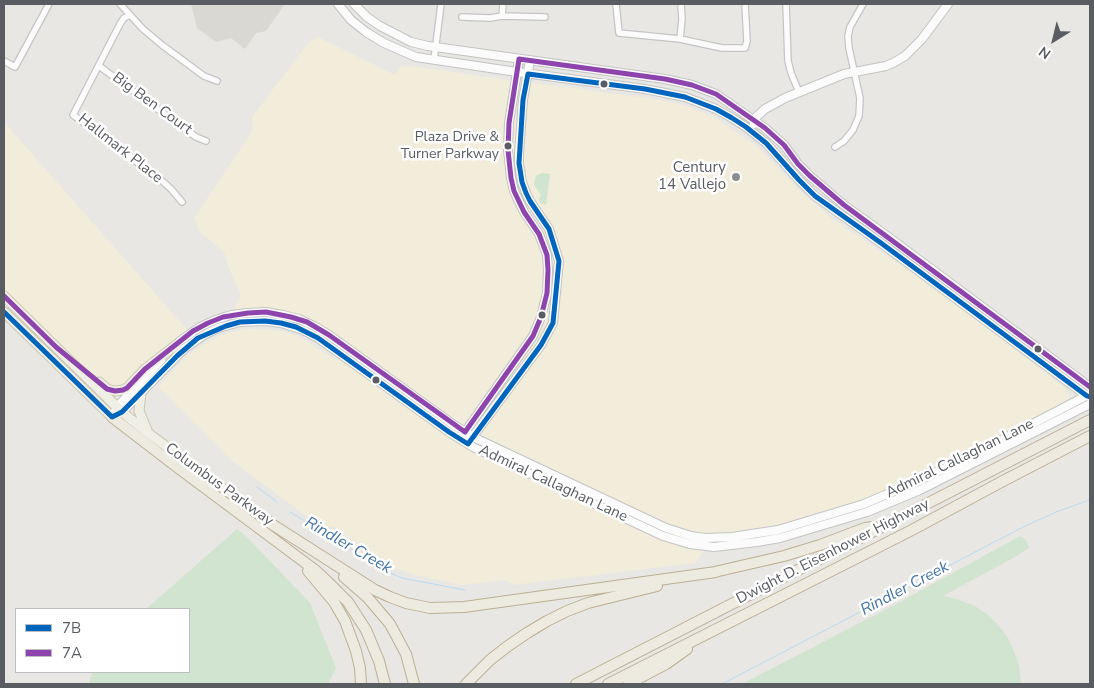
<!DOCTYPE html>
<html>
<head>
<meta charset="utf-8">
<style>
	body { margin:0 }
	#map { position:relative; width:1094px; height:688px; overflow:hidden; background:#e8e7e3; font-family:"Nunito Sans",sans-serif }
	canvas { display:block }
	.frame { position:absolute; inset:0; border:5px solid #595c60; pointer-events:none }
	.legend { position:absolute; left:15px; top:608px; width:175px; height:65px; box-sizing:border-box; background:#fff; border:1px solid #bdbebf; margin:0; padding:6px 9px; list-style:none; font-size:15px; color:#595c60 }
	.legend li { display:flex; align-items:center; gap:10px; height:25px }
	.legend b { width:25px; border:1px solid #bdbebf }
	.north { position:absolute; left:1029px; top:15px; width:50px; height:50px; -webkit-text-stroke:4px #fff; paint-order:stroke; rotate:216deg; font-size:14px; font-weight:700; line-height:20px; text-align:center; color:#595c60 }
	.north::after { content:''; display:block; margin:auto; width:18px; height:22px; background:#595c60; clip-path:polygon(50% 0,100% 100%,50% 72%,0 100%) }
</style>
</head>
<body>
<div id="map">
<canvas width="1094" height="688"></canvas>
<div class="frame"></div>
<ul class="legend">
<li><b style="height:6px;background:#0065bd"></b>7B</li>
<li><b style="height:6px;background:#8e44ad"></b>7A</li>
</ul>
<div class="north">N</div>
</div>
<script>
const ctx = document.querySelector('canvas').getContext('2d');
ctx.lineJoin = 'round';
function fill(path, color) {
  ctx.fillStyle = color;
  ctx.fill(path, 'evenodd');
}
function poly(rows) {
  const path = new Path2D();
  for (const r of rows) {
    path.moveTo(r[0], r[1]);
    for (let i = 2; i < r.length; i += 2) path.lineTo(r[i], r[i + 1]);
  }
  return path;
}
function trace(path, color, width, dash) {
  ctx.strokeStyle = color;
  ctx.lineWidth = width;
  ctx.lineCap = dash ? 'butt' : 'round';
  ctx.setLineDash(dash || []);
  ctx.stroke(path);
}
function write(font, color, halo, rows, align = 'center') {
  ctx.font = font + ' "Nunito Sans",sans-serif';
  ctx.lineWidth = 5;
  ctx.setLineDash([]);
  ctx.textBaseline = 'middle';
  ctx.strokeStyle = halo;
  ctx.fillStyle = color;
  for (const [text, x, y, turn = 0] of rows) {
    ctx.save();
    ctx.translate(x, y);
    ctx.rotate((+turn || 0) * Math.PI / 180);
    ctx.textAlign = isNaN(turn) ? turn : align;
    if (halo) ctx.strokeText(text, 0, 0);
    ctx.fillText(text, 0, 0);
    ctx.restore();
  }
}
fill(poly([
	[318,37,395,75,402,66,411,66,474,75,500,79,543,84,661,100,686,106,712,116,758,147,798,189,830,217,934,288,1064,387,1069,394,1069,398,1064,404,966,455,912,481,863,501,797,522,767,529,722,534,706,535,692,533,675,528,580,485,467,428,331,332,308,319,292,313,275,309,256,308,233,311,241,295,230,271,224,252,200,232,194,218,247,139,253,129,252,117,309,42],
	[4,122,190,333,122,390,96,380,56,347,4,296],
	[249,329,272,330,286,332,300,337,313,345,334,359,348,361,463,443,669,540,707,548,695,563,512,585,506,580,462,585,415,575,394,568,333,527,321,527,231,460,158,387,185,358,202,345,221,335,235,331]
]), '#f2ecdb');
fill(poly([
	[191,4,285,4,266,31,256,33,245,49,231,38,216,42,197,28]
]), '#dad8d2');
fill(poly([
	[541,173,550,174,546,205,540,203,539,199,541,195,534,185,534,182,536,176],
	[237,529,247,537,310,603,336,668,328,684,89,684,92,672,189,672,189,609,146,609],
	[1020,536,1026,540,1029,548,1015,557,943,596,957,599,975,606,988,615,1000,627,1008,638,1014,651,1019,665,1021,684,742,684,900,602]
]), '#d1e4cf');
trace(poly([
	[257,487,277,502],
	[290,512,390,573,402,578,465,590],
	[722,684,1023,527,1056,512,1090,500]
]), '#b8d9f1', 1);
const street = poly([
	[120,4,143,29,162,45,204,76,217,81],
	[616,4,619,33,680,39,722,48,745,48,747,41,745,4],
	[786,4,788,61,791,73,799,92],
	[130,15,124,18,120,24,73,115,160,179,171,189,182,202],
	[502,16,503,4],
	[462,17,490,18,502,16,545,17],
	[680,39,682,19,681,4],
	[434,60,441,4],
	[4,61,15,67,49,4],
	[99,66,196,137,206,141],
	[835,147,844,141,853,130,859,116,860,98,849,48,848,36,850,27,863,4]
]);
const secondary = poly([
	[338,4,351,20,366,32,384,43,416,57,517,72,645,89,685,97,716,109,732,118,746,127,766,143,799,180,815,196,881,243,1087,396,1090,397],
	[354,4,367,17,380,26,411,42,428,46,665,79,692,85,716,94,765,128,784,145,798,164,810,176,844,205,887,236,1090,387],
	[754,124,754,119,765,109,785,98,844,74,886,66,893,63,905,56,922,39,948,4],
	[173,348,180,341,200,327,215,320,231,315,248,313,266,312,283,315,299,319,314,326,329,335,454,425,473,437,666,528,691,536,705,538,732,537,778,530,864,504,913,483,967,458,1090,394],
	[118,414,122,412,185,348,204,335,218,328,240,322,265,321,281,323,303,330,318,338,449,432,473,447,663,536,690,544,714,547,757,542,780,538,867,512,920,490,1090,404],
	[112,417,117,407,161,360],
	[463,435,533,336,541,317,547,293,548,270,547,255,539,234,524,212,514,191,511,178,508,150,509,123,519,59],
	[471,439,541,345,553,323,559,261,549,229,530,201,526,193,522,182,519,163,519,153,523,100,530,60]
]);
const primary = poly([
	[4,296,122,412,148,433,262,517],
	[4,312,112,417],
	[99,382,107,389,115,391,123,390,127,388,145,369,176,345],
	[141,393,139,411,147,430]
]);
const highway = poly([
	[112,417,177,467,315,570,331,585,348,602,366,630,379,661,385,684],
	[262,517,276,527],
	[270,523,375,590,390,597,406,603,430,608,464,607,716,572],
	[308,571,334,602,345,621,356,651,360,668,361,684],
	[710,573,784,556,820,545,865,528,874,527],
	[344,577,368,598,390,624,406,654,414,684],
	[466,684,490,660,508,646,527,633,547,621,567,611,588,603,657,586],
	[576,684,1090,420],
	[608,684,912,530,1003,481,1090,436],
	[628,684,666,664,687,649]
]);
trace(street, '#c5c5c5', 8);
trace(secondary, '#c4c4c3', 10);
trace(primary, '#cec7b3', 11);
trace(highway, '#bcaf94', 12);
trace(street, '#fcfbfb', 5.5);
trace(secondary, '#fcfbfb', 8);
trace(primary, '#f0efe6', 9);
trace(highway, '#edeae0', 10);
trace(poly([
	[4,312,112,417,122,412,177,356,198,338,226,326,240,322,265,321,281,323,296,327,318,338,449,432,468,444,541,345,553,323,559,261,549,229,530,201,526,193,522,182,519,163,523,100,528,74,645,89,685,97,716,109,732,118,746,127,766,143,799,180,815,196,881,243,1087,396,1090,397]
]), '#0065bd', 5);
trace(poly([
	[4,296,56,347,107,389,115,391,123,390,127,388,145,369,193,331,208,323,223,317,248,313,266,312,291,317,307,322,329,335,465,432,533,336,541,317,547,293,548,270,547,255,539,234,524,212,514,191,511,178,508,150,509,123,519,59,665,79,692,85,716,94,765,128,784,145,798,164,810,176,844,205,1090,387]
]), '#8e44ad', 5);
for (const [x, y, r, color] of [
	[604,84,4.5,"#595c60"],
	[508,146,4.5,"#595c60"],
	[736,177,5,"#8b8d8e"],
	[542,315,4.5,"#595c60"],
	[1038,349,4.5,"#595c60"],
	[376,380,4.5,"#595c60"]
]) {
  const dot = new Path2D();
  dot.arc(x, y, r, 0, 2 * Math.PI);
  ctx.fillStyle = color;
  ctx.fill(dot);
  trace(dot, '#fff', 2);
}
write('14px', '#595c60', '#fff', [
	["Plaza Drive &",499,138],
	["Turner Parkway",499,155]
], 'right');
write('15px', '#595c60', '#fff', [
	["Big Ben Court",152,104,36],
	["Hallmark Place",120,149,38],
	["Admiral Callaghan Lane",960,459,-26],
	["Admiral Callaghan Lane",553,484,25],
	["Columbus Parkway",219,485,36],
	["Dwight D. Eisenhower Highway",833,552,-27]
]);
write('15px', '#595c60', '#fff', [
	["Century",726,168],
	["14 Vallejo",726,185]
], 'right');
write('italic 16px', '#4374a7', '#fff', [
	["Rindler Creek",348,546,30],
	["Rindler Creek",905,589,-28]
]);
</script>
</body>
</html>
